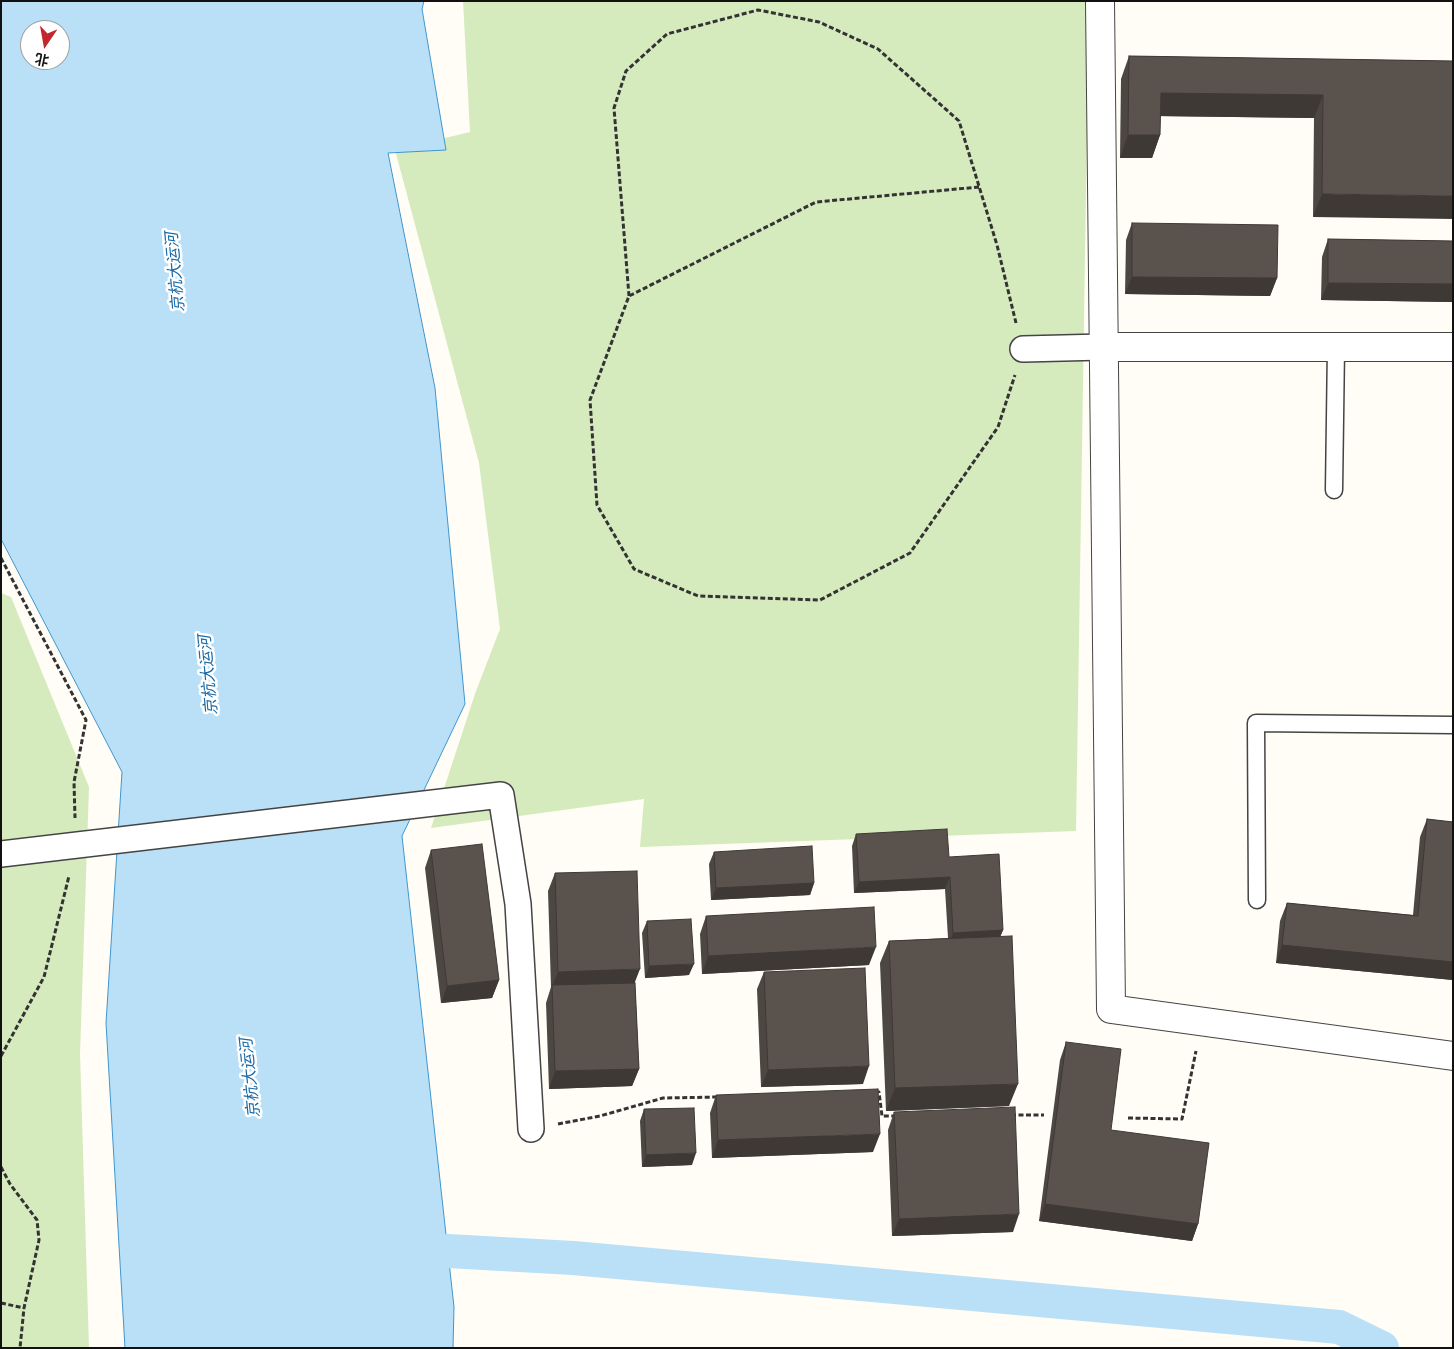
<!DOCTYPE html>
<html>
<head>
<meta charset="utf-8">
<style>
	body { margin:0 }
	#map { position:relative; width:1454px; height:1349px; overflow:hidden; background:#fffdf5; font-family:"Times New Roman","Noto Sans SC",serif }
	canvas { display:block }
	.frame { position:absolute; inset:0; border:2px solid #111; pointer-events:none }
	.north { position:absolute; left:20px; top:20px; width:50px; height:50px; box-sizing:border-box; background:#fff; border:1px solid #a0a0a0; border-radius:50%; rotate:192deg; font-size:14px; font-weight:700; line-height:20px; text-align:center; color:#111 }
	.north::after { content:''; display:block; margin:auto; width:18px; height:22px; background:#c4262e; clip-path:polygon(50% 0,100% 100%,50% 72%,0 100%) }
</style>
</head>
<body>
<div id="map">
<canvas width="1454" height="1349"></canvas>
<div class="frame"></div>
<div class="north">北</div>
</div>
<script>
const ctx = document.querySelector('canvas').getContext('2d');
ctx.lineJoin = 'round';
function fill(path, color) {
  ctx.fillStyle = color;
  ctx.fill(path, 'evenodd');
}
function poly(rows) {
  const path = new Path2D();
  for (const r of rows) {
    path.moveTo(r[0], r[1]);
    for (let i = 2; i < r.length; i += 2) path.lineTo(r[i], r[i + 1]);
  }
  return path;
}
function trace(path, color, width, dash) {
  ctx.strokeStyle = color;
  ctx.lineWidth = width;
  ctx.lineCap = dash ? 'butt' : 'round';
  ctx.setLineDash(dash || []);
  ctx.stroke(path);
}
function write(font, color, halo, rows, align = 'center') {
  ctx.font = font + ' "Times New Roman","Noto Sans SC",serif';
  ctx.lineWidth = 5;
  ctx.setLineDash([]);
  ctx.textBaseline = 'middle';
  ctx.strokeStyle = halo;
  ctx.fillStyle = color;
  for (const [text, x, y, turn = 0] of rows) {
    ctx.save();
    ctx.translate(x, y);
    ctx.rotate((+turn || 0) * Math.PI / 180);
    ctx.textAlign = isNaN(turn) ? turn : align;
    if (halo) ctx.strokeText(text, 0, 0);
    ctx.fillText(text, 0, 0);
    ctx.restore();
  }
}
fill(poly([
	[463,1,1089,1,1076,831,640,847,644,799,431,828,476,691,500,629,479,463,395,150,470,132],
	[1,593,11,597,89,787,80,1054,89,1348,1,1348]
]), '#d5ebbd');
const water = poly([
	[1,1,424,1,422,9,446,150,388,153,435,388,465,704,402,836,454,1307,453,1348,125,1348,106,1023,122,772,1,539,1,1],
	[30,30,60,30,60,60,30,60,30,30]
]);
fill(water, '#b9e0f7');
trace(water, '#3f96cf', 1);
trace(poly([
	[403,1257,448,1251,573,1258,1339,1327,1382,1348]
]), '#b9e0f7', 34);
const service = poly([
	[1334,490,1336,347],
	[1257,900,1256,723,1453,725]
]);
const pedestrian = poly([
	[1023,349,1103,347],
	[1,854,501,795,518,904,531,1129]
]);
const minor = poly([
	[1100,1,1111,1009,1453,1056],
	[1103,347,1453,347]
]);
trace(service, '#444', 19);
trace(pedestrian, '#444', 28);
trace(minor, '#444', 30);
trace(poly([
	[979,187,816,202,629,296,590,400,597,505,634,569,698,596,820,600,910,553,998,427,1015,375],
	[629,296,614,108,626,71,667,34,758,10,819,22,878,49,959,121,997,245,1016,323],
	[1,558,86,720,74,782,75,818],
	[1,1056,44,977,69,876],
	[875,1092,879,1092,882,1116,895,1116],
	[1011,1115,1044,1115],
	[1128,1118,1182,1119,1196,1051],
	[558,1124,600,1116,663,1098,719,1097],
	[1,1167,10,1184,37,1220,39,1240,24,1308,20,1348],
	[1,1303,24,1308]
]), '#333', 3, [5, 2.5]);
trace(service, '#fff', 16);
trace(pedestrian, '#fff', 25);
trace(minor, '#fff', 28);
fill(poly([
	[1129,56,1453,61,1313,217,1314,118,1160,116,1160,135,1152,158,1120,158,1121,79],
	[1132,223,1277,278,1270,296,1125,294,1126,240],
	[1328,239,1453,241,1453,302,1321,300,1322,257],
	[1427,819,1453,822,1453,980,1276,963,1280,921,1287,903,1413,915,1420,837],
	[856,834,949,857,1003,930,1000,937,1009,1106,886,1111,880,963,889,941,948,938,945,889,854,893,852,846],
	[431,850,499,980,492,998,441,1003,425,868],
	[714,852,814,883,810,895,711,900,709,864],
	[555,873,635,983,639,1069,632,1086,549,1089,546,1003,551,987,548,891],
	[706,916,869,965,702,974,700,934],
	[647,921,689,975,645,978,642,933],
	[764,972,863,1084,761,1087,757,989],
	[1066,1042,1111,1130,1198,1224,1192,1241,1039,1221,1060,1060],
	[716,1095,873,1152,712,1158,710,1113],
	[644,1109,692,1165,642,1167,640,1121],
	[894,1112,1013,1232,892,1236,888,1130]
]), '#4d4742');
fill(poly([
	[1161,93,1323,95,1314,118,1152,116],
	[1128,135,1160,135,1152,158,1120,158],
	[1322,194,1453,196,1453,219,1313,217],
	[1132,277,1277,278,1270,296,1125,294],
	[1328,283,1453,284,1453,302,1321,300],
	[950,877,945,889,854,893,859,882],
	[814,883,810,895,711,900,716,888],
	[1003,930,998,942,949,945,953,933],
	[1282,945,1453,962,1453,980,1276,963],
	[876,947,869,965,702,974,708,956],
	[694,964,689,975,645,978,649,966],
	[640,969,633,987,552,987,558,972],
	[499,980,492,998,441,1003,447,986],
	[869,1066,863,1084,761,1087,768,1070],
	[639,1069,632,1086,549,1089,555,1071],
	[1018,1084,1009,1106,886,1111,895,1088],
	[880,1134,873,1152,712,1158,718,1140],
	[696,1153,692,1165,642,1167,646,1155],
	[1045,1204,1198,1224,1192,1241,1039,1221],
	[1019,1214,1013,1232,892,1236,899,1219]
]), '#3f3936');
const building = poly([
	[1129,56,1453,61,1453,196,1322,194,1323,95,1161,93,1160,135,1128,135,1129,56],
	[1132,223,1278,225,1277,278,1132,277,1132,223],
	[1328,239,1453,241,1453,284,1328,283,1328,239],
	[1427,819,1453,822,1453,962,1282,945,1287,903,1418,916,1427,819],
	[947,829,949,857,999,854,1003,930,953,933,950,877,859,882,856,834,947,829],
	[482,844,499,980,447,986,431,850,482,844],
	[812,846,814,883,716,888,714,852,812,846],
	[637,871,640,969,558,972,555,873,637,871],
	[874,907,876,947,708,956,706,916,874,907],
	[691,919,694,964,649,966,647,921,691,919],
	[1012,936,1018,1084,895,1088,889,941,1012,936],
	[865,968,869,1066,768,1070,764,972,865,968],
	[635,983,639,1069,555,1071,552,985,635,983],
	[1066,1042,1121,1049,1111,1130,1209,1143,1198,1224,1045,1204,1066,1042],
	[878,1089,880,1134,718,1140,716,1095,878,1089],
	[1015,1107,1019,1214,899,1219,894,1112,1015,1107],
	[694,1108,696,1153,646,1155,644,1109,694,1108]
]);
fill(building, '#5a524d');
trace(building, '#3f3936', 1);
write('italic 16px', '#1768a6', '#fff', [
	["京杭大运河",176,272,-95],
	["京杭大运河",209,675,-95],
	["京杭大运河",251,1078,-96]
]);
</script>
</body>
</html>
